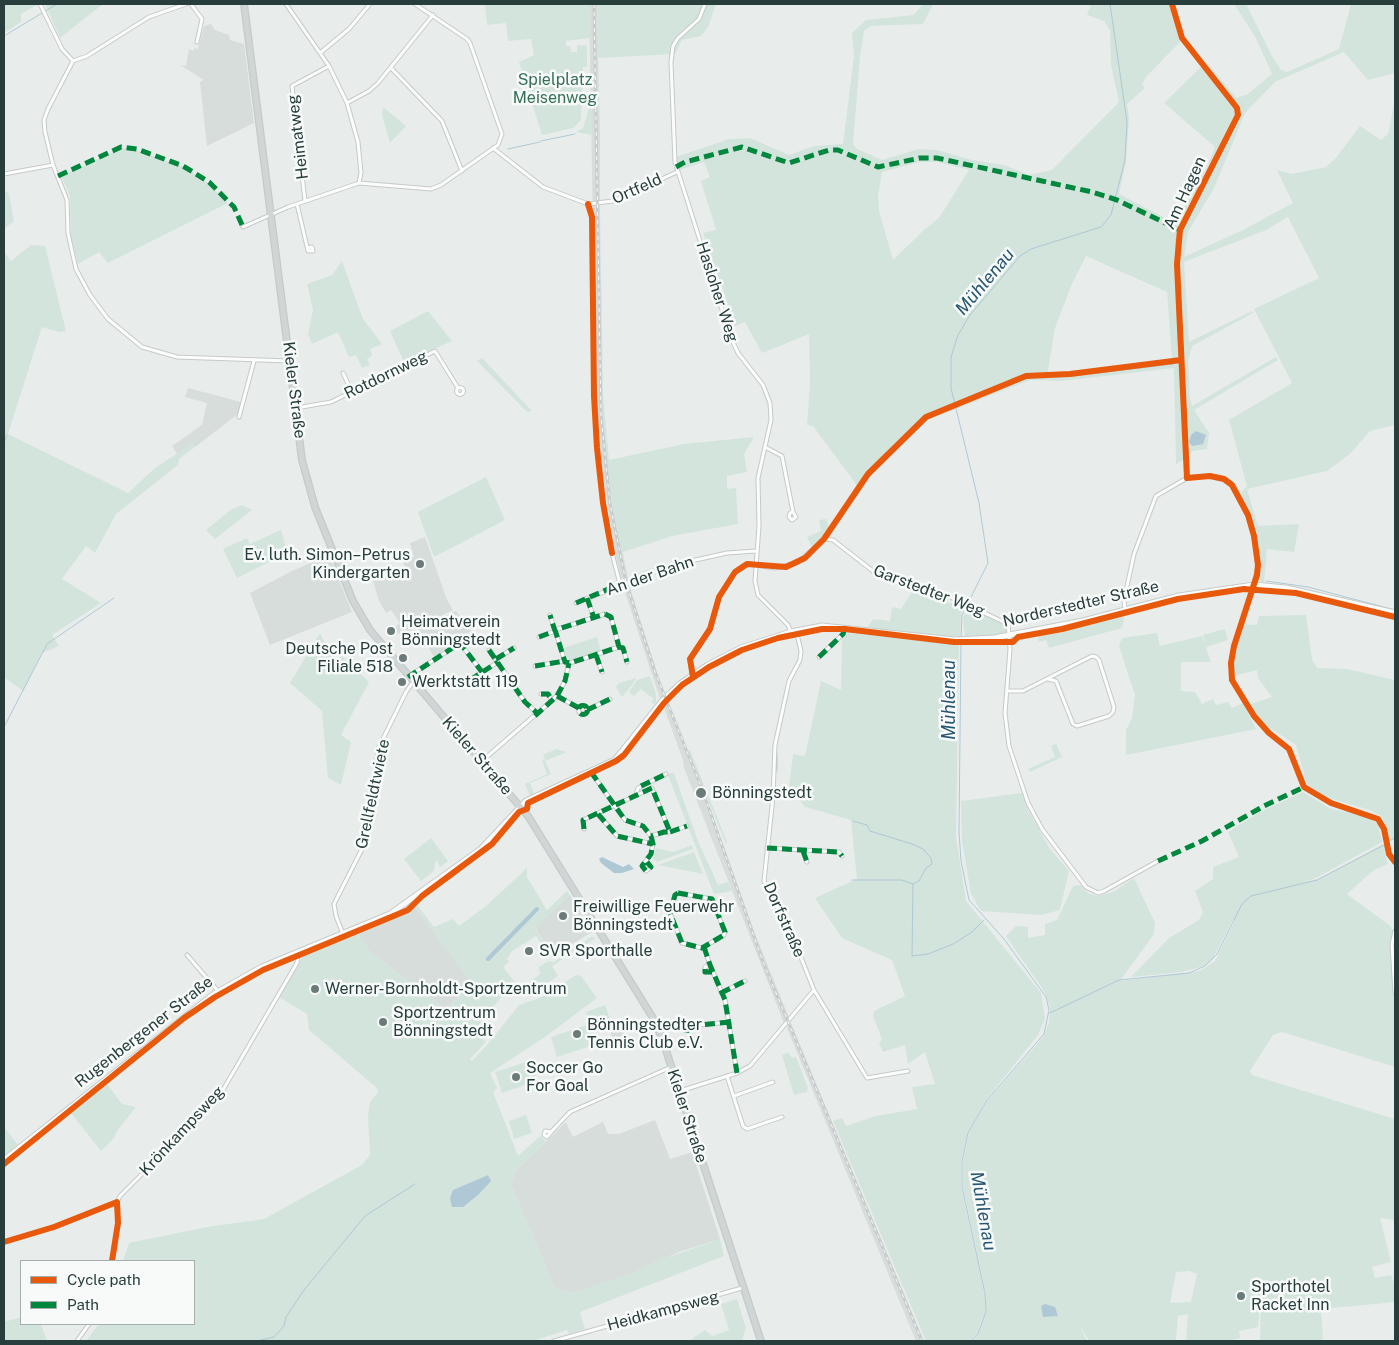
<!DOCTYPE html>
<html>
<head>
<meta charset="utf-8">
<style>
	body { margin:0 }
	#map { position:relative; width:1399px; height:1345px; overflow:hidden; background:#e8edeb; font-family:"Public Sans",sans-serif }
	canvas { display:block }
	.frame { position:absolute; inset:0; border:5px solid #273e3d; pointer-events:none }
	.legend { position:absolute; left:20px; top:1260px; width:175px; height:65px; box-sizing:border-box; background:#f7faf9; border:1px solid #a4afae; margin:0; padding:6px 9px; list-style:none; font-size:15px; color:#273e3d }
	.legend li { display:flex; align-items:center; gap:10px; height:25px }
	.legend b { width:25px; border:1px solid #a4afae }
</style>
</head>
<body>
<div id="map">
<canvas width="1399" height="1345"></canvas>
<div class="frame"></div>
<ul class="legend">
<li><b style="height:6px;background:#e8590c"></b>Cycle path</li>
<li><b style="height:6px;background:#00873e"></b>Path</li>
</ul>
</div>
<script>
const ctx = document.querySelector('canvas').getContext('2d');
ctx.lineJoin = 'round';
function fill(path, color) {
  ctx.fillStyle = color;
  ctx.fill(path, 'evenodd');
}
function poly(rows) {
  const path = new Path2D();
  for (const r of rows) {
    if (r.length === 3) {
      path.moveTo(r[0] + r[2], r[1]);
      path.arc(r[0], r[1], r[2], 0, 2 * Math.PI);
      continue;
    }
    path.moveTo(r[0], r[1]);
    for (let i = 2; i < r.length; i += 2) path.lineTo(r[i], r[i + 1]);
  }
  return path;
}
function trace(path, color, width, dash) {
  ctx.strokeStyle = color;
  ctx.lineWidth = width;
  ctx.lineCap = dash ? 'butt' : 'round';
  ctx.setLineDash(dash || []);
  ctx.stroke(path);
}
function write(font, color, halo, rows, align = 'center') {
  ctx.font = font + ' "Public Sans",sans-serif';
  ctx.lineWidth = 5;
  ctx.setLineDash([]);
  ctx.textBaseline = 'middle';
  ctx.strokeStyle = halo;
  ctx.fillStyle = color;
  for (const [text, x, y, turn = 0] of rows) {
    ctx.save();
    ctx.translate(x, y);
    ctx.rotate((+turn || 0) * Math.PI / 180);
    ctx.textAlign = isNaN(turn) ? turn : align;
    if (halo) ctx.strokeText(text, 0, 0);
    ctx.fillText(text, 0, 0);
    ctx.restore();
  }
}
fill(poly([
	[589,4,597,4,600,135,600,338,604,448,612,504,628,580,621,578,615,552,599,448,596,398],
	[211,24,215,30,229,35,230,40,244,44,254,123,207,146,200,82,204,80,180,65,186,66,189,49,193,51,194,48,198,49,204,26],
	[188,388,241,402,238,414,195,447,192,444,177,454,172,446,202,425,207,403,185,397],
	[425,537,447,600,453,610,403,635,401,632,398,634,394,628,400,623,391,610,386,613,379,601,373,581,406,571,403,561,414,557,410,543],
	[329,555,352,612,270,645,250,593,292,571],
	[629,585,664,694,660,699,623,586],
	[456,611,471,631,434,657,418,629],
	[667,700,701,783,755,934,789,1018,784,1023,684,768,683,760,663,705],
	[570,895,592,932,564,949,547,948,535,927],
	[415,907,473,984,445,1009,370,952,358,934],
	[791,1023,855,1177,924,1341,916,1341,899,1300,787,1028],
	[620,1024,630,1044,618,1049,609,1030],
	[655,1120,670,1159,692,1152,720,1239,679,1252,630,1274,574,1293,558,1290,553,1284,511,1185,516,1170,566,1122,573,1137,603,1122,608,1134,619,1134]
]), '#d7dddb');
fill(poly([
	[4,4,37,4,37,5,21,14,21,22,4,33],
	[45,4,103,4,60,38],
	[589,4,590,38,566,41,566,46,570,46,571,52,577,52,577,45,587,46,587,67,583,67,581,120,573,128,542,135,519,62,534,55,531,39,508,41,506,23,487,25,485,5],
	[597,4,716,4,708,27,701,36,682,40,675,54,598,58],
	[923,4,933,4,923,24,871,26,864,31,860,57,853,144,857,149,882,160,919,149,937,150,972,160,1004,165,1029,175,1052,170,1119,102,1111,65,1110,30,1104,21,1087,15,1091,4,1170,4,1180,42,1146,77,1142,84,1145,88,1127,104,1129,117,1126,162,1119,194,1171,221,1176,221,1206,169,1215,147,1164,103,1206,62,1237,98,1248,94,1272,74,1256,38,1234,4,1246,4,1273,58,1281,70,1287,72,1339,49,1351,4,1395,4,1395,73,1368,80,1344,52,1275,82,1245,113,1214,188,1188,232,1184,257,1243,230,1293,203,1277,170,1292,174,1326,167,1335,159,1360,126,1381,140,1388,134,1395,100,1395,425,1370,431,1351,453,1327,471,1247,489,1258,526,1299,524,1294,552,1267,549,1264,582,1260,583,1261,565,1256,535,1239,495,1247,486,1229,420,1292,383,1254,309,1319,278,1288,217,1266,230,1184,262,1189,342,1252,311,1253,313,1192,346,1188,361,1190,399,1192,406,1276,357,1278,360,1194,410,1209,433,1207,449,1192,451,1188,457,1176,464,1174,368,1061,381,1030,380,928,420,873,471,859,488,813,426,807,425,810,383,809,334,762,353,745,322,732,327,729,307,703,233,716,230,701,181,710,177,704,162,679,170,676,157,729,139,750,138,789,155,814,146,843,144,854,56,852,33,866,20,914,15],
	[920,162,938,162,969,170,939,218,925,229,893,260,879,211,878,196,882,172],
	[1086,256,1167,292,1172,359,1153,366,1047,376,1055,328,1071,286],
	[591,101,592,135,576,132,583,128],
	[383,107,406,126,390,143,382,115],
	[122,148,133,149,184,167,204,180,228,203,108,263,99,252,78,264,71,236,70,196,61,176],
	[4,190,9,194,14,221,4,229],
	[590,206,594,207,596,398,599,448,606,503,618,566,605,506,597,443,594,396,593,217],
	[600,207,603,395,609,460,684,444,754,437,744,454,747,472,727,476,727,489,736,488,738,524,672,536,623,552,628,578,646,570,672,563,694,559,646,571,628,580,612,504,604,448,600,338],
	[31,245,45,246,66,331,59,332,42,327,8,434,128,493,155,468,193,443,195,447,179,459,178,465,116,514,95,553,86,546,62,579,101,603,52,635,59,646,42,653,23,691,4,677,4,252,11,261],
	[342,261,363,319,382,344,370,349,372,356,367,359,370,365,362,368,356,355,349,357,338,332,312,344,308,334,313,310,307,284,332,275],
	[428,311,452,341,404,362,390,331],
	[482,358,532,411,527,412,477,361],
	[486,477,505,520,434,557,418,512],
	[242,505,252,510,215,539,206,530,232,509],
	[826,519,830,529,812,548,807,537,819,532,821,530,819,520],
	[281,530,287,553,237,578,223,549,247,538,250,544],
	[912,592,964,607,961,615,960,637,867,628,873,619,890,621,892,607,901,609],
	[968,607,1003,623,1006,626,1006,633,990,637,965,637,963,618],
	[1125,614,1122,628,1049,648,1046,640,1038,642,1039,636],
	[1306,615,1312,659,1317,668,1347,669,1395,680,1395,839,1388,842,1383,818,1370,810,1322,796,1307,784,1296,745,1267,726,1248,705,1272,697,1258,678,1257,670,1233,676,1234,657,1241,624,1257,625,1259,616],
	[1225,629,1228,640,1206,647,1203,635],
	[320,633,335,665,341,655,369,682,341,735,351,742,341,785,328,778,322,711,290,683],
	[848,633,959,644,956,837,966,901,1041,993,1045,1018,1038,1035,986,1100,968,1133,961,1162,961,1187,985,1293,985,1311,977,1332,970,1341,926,1341,833,1121,842,1118,846,1126,876,1116,917,1109,912,1087,935,1084,925,1052,908,1064,905,1045,883,1052,879,1043,882,1039,873,1016,874,1011,905,996,892,960,842,938,815,898,857,879,851,820,805,807,789,787,793,754,805,756,821,681,841,690,842,639],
	[1157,633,1160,646,1202,636,1211,662,1181,662,1181,691,1195,692,1202,704,1213,699,1216,705,1228,702,1232,708,1243,703,1256,729,1126,755,1126,730,1132,718,1135,695,1119,646,1122,638],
	[597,637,601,651,570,662,567,660,563,648],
	[650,676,656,694,656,703,654,704,652,703,653,697,651,697,641,689,634,696,629,692,637,680],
	[636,678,632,685,622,697,616,687,619,683],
	[1056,744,1062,757,1030,772,1028,769,1055,757,1051,746],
	[556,749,567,752,545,761,551,774,530,783,534,794,530,796,525,784,547,774,542,761,545,759,543,755],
	[690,750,727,842,726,844,688,751],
	[671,773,674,773,698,841,718,885,728,882,732,891,714,894,668,775],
	[1303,792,1331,809,1363,815,1378,824,1382,842,1316,878,1304,882,1318,879,1383,844,1388,864,1374,870,1347,894,1389,925,1395,933,1395,1067,1282,1032,1273,1035,1250,1071,1252,1075,1395,1119,1395,1220,1380,1218,1391,1262,1372,1267,1375,1278,1391,1275,1395,1285,1395,1302,1322,1309,1321,1274,1321,1309,1323,1339,1320,1341,1260,1341,1261,1293,1258,1327,1239,1331,1240,1338,1226,1341,1186,1341,1188,1314,1178,1316,1176,1341,1089,1341,1078,1323,1087,1341,972,1341,978,1333,986,1311,986,1293,963,1187,963,1162,969,1133,987,1101,1044,1036,1049,1022,1050,1007,1044,991,1006,936,1016,926,1028,927,1028,938,1045,935,1045,924,1057,920,1073,886,1080,885,1088,893,1097,896,1113,892,1134,878,1155,923,1154,934,1120,981,1200,971,1215,961,1235,920,1233,920,1212,960,1204,966,1182,972,1131,977,1169,938,1199,920,1203,912,1195,891,1213,879,1213,867,1239,857,1228,832,1260,812],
	[1189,1271,1197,1274,1191,1302,1170,1303,1176,1272],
	[1022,793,1028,810,1050,849,1069,871,1060,910,1041,915,981,911,971,894,962,841,961,801],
	[431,838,448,861,440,867,437,861,435,862,434,871,421,881,404,859],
	[692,845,693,849,657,862,653,859,656,848,673,852],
	[694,852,703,874,658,865],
	[527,868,527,877,547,910,567,891,570,895,535,928,547,948,564,949,558,953,549,950,543,946,536,936,512,951,507,959,509,962,503,967,514,981,475,1030,486,1042,470,1059,472,1061,488,1044,519,1005,540,998,576,975,581,976,597,998,545,1037,490,1073,497,1088,493,1092,518,1156,540,1136,546,1141,516,1170,511,1185,553,1284,558,1290,574,1293,630,1274,665,1256,666,1258,720,1239,724,1256,580,1312,585,1329,569,1334,567,1330,533,1341,86,1341,99,1324,194,1324,194,1261,123,1261,129,1243,207,1227,264,1219,362,1165,370,1155,368,1116,370,1102,378,1092,377,1088,309,1030,307,1014,279,997,303,956,358,934,370,952,445,1009,473,984,415,907,417,905,434,927,453,919,459,926,486,906],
	[488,1175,452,1207,454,1190],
	[591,937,596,938,552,966,558,976,540,988,533,979,540,974,539,967,548,961,554,962],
	[605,1005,612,1025,593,1031,597,1044,557,1057,551,1037,590,1024,586,1012],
	[788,1052,792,1058,796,1057,808,1088,807,1092,794,1095,782,1055],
	[530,1061,537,1081,502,1093,495,1072],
	[107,1084,122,1104,136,1107,117,1131,114,1138,101,1151,71,1113],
	[526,1115,532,1133,514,1139,509,1121],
	[4,1127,18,1145,4,1156],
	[737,1299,746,1328,742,1341,689,1341,705,1330,712,1336,729,1330,721,1304],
	[21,1317,21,1324,41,1324,47,1341,4,1341,4,1322]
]), '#d3e4dc');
fill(poly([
	[1196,431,1206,435,1203,444,1192,446,1189,442,1191,435],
	[602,857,623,867,629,864,634,869,622,873,614,873,601,863,599,859],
	[488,1175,491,1181,479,1194,463,1207,452,1207,450,1198,453,1190],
	[1045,1304,1055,1307,1058,1316,1043,1317,1041,1306]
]), '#afc8d5');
trace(poly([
	[4,36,57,4],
	[541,141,575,134],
	[508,149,540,142],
	[968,399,1021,377,1073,376,1173,364],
	[4,443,7,435],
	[1266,581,1308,587,1395,610],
	[961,638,962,615,988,563,979,503,951,388,951,357,958,335,970,315,1020,256,1031,249,1101,227,1111,215,1125,160,1127,122,1110,4],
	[961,642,959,832,961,861,969,900,1004,939,1046,997,1049,1010,1044,1034,987,1100,968,1133,962,1162,962,1187,985,1293,986,1311,978,1333,971,1341],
	[4,727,47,644,114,598],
	[777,771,777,753],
	[853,821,867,825,870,831,912,844,923,849,931,858,932,864,926,868,919,881,913,884,912,956,928,954,953,944,972,932,984,920],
	[1389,841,1395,838],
	[852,880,902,880,913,884],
	[1050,1013,1119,980,1189,973,1205,966,1217,954,1242,904,1251,896,1317,880,1384,845,1389,859,1395,865],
	[257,1341,274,1337,284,1326,286,1317,304,1290,365,1216,415,1184]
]), '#afc8d5', 1);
trace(poly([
	[488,959,537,909]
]), '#afc8d5', 4);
const street = poly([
	[40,4,62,49,73,61],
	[186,4,149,17,87,56,73,61,48,109,44,120,45,132,53,165,67,200,68,233,76,269,90,295,108,319,142,347,177,357,289,361],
	[191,4,202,19,197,42],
	[286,4,329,66,347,103,358,142,361,173,359,183],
	[705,4,699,19,678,38,673,46,671,62,675,162,731,338,738,353,763,385,770,403,771,420,758,478,759,526,755,581,758,595,788,625,791,632],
	[1172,4,1182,38,1237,108,1238,115,1180,230,1178,241,1177,264,1187,478],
	[320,53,349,29,370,4],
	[391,68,442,121,462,171],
	[347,103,369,91,378,83,433,15],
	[493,148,543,187,588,204,613,201,677,172],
	[4,174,53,165],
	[305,201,292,86,329,66],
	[297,204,308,251,313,251,312,247,308,248],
	[243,227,288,207,359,183,431,189,441,185,498,145,502,134,470,43,467,39,415,4],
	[343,373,352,392],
	[460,391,3.5],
	[296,408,331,402,435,351,458,388],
	[239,417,254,361],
	[765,447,782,456,793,512,790,513,789,517,792,520,796,517,793,512],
	[612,553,620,584],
	[587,598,594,618],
	[576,603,673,565,727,553,756,551],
	[1125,610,1124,600,1134,554,1156,496,1187,478,1210,476,1224,479,1232,485,1248,515,1254,536,1258,565,1254,585,1234,646,1231,663,1232,680,1254,716,1269,733,1289,749,1304,787,1331,803,1378,819,1384,829,1389,854,1395,862],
	[605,614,611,617,619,647,570,663,565,662,555,630,605,614],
	[796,630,801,651,800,660,789,681,775,745,773,797,764,881,794,940,814,990,867,1078,908,1071],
	[539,637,555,631,550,615],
	[619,647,623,648,627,662],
	[489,650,525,702,537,713],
	[596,655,602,672],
	[819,657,843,634,845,628],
	[496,659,514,648],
	[535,666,565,661],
	[692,675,690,659,710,629,719,597,735,572,749,564,775,568,797,563,824,539,833,540,878,575,912,588,950,597,1008,624,1010,649,1005,713,1009,746,1028,803,1042,829,1086,887,1098,893,1104,891,1158,861],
	[409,676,460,643,482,672],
	[470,680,498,662],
	[1008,691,1023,691,1092,656,1096,657,1099,660,1114,707,1113,712,1109,716,1077,726,1073,724,1056,681,1048,679],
	[541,694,548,694,552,700],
	[557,696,579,708],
	[583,710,4.5],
	[587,710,610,699],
	[482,761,557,696,565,681,569,663],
	[591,772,625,820,643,826,651,836,653,844,651,854,642,866,646,871,651,867,647,862],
	[636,795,638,788,666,774],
	[598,814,617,836,653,844],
	[584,829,583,820,652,788,670,832,664,832,651,836],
	[670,832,687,826],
	[767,848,839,852,842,856],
	[803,851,807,862],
	[678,893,712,899,725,932,724,935,702,948,682,943,670,913,675,895,678,893],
	[1395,931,1392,944,1395,993],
	[343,934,336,916,334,904,362,849,379,747,406,692,413,682],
	[704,947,710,965],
	[187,955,218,991],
	[712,972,705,972,705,967,710,965,725,1000,737,1073],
	[721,993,745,981],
	[687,1027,3.5],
	[690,1026,729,1022],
	[727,1076,743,1126,747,1129,782,1117],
	[680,1091,737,1073,750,1066,814,990],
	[734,1096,773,1082],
	[551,1132,547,1137,544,1135,545,1131,551,1132,570,1112,671,1067],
	[4,1242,54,1227,117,1202,120,1196,149,1167,174,1136,209,1107,220,1095,297,963,298,953],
	[112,1261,118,1223,117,1202],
	[77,1341,89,1324],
	[554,1341,742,1288]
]);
const secondary = poly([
	[4,1160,214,994,262,967,390,914,481,849,526,801,615,760,663,700,680,684,708,665,741,648,791,632,822,626,955,640,994,638,1083,621,1179,596,1254,585,1286,588,1395,613]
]);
const primary = poly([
	[244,4,302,460,315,507,353,601,370,630,528,816,653,1018,662,1038,761,1341]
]);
trace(street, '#c5cac8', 5);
trace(secondary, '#c5cbc9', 7);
trace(primary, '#c4cbca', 8);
trace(street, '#fcfcfc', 3);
trace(secondary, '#fcfcfc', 5);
trace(primary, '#d0d6d6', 5.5);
const rail = poly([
	[594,4,601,416,610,504,626,582,655,672,702,789,763,962,922,1341]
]);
trace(rail, '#c9cccc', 3);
trace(rail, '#f7faf9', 1, [4]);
trace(poly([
	[676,167,685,162,742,147,789,163,829,150,838,150,878,167,920,158,937,158,1092,192,1117,200,1180,230],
	[58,176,121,147,137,149,183,166,209,182,234,207,243,227],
	[587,598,594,618],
	[576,603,620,584],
	[605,614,611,617,619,647,570,663,565,662,555,630,605,614],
	[539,637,555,631,550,615],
	[619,647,623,648,627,662],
	[489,650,525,702,537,713],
	[596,655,602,672],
	[819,657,843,634,845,628],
	[496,659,514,648],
	[535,666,565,661],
	[408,677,460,643,482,672],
	[470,680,498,662],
	[541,694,548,694,552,700],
	[557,696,579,708],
	[583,710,4.5],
	[587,710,610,699],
	[535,716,557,696,565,681,569,663],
	[591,772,625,820,643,826,651,836,653,844,651,854,642,866,646,871,651,867,647,862],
	[641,786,666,774],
	[598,814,617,836,653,844],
	[584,829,583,820,652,788,670,832,664,832,651,836],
	[670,832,687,826],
	[767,848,839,852,842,856],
	[803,851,807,862],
	[1158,861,1202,841,1264,806,1304,787],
	[678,893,712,899,725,932,724,935,702,948,682,943,670,913,675,895,678,893],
	[704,947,710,965],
	[712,972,705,972,705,967,710,965,725,1000,737,1073],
	[721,993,745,981],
	[687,1027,3.5],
	[690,1026,729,1022]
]), '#00873e', 5, [10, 5]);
trace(poly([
	[1172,4,1182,38,1237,108,1238,115,1180,230,1177,264,1187,478,1210,476,1224,479,1232,485,1248,515,1254,536,1258,565,1257,575,1234,646,1231,663,1232,680,1254,716,1269,733,1289,749,1304,787,1331,803,1378,819,1384,829,1389,854,1395,862],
	[588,204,592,217,594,396,597,448,603,503,612,553],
	[693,677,690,659,710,629,719,597,735,572,747,564,786,567,805,558,824,539,868,474,926,417,1026,376,1070,374,1181,360],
	[4,1164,184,1018,215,997,263,970,408,910,422,896,492,844,519,812,527,809,528,803,616,761,624,755,664,703,682,685,709,667,742,650,778,638,822,629,845,629,954,642,1013,642,1018,637,1062,629,1178,599,1244,589,1296,593,1395,617],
	[4,1242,54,1227,117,1202,118,1223,112,1261]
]), '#e8590c', 6);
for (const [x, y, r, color] of [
	[420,564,5,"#6b7b7a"],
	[391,631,5,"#6b7b7a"],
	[403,658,5,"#6b7b7a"],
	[402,682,5,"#6b7b7a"],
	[701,793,6,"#6b7b7a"],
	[563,916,5,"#6b7b7a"],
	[529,951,5,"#6b7b7a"],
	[315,989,5,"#6b7b7a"],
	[383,1022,5,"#6b7b7a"],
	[577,1034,5,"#6b7b7a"],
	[516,1077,5,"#6b7b7a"],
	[1241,1296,5,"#6b7b7a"]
]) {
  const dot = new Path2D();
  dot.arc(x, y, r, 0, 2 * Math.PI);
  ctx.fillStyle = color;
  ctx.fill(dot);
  trace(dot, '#f7faf9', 2);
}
write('16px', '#367059', '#f7faf9', [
	["Spielplatz",555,80],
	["Meisenweg",555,98]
]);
write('16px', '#273e3d', '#f7faf9', [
	["Heimatweg",298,137,-97],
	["Ortfeld",637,189,-24],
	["Am Hagen",1185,193,-65],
	["Hasloher Weg",717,292,72],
	["Rotdornweg",386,375,-26],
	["Kieler Straße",294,390,83],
	["An der Bahn",650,576,-19],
	["Garstedter Weg",929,591,21],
	["Norderstedter Straße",1081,604,-13],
	["Kieler Straße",477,756,49],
	["Grellfeldtwiete",373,794,-78],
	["Dorfstraße",784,920,66],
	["Rugenbergener Straße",144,1032,-38],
	["Kieler Straße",687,1116,72],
	["Krönkampsweg",182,1131,-47],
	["Heidkampsweg",663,1311,-15]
]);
write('16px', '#273e3d', '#f7faf9', [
	["Ev. luth. Simon–Petrus",410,555,"right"],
	["Kindergarten",410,573,"right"],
	["Heimatverein",401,622],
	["Bönningstedt",401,640],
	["Deutsche Post",393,649,"right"],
	["Filiale 518",393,667,"right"],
	["Werktstatt 119",412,682],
	["Bönningstedt",712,793],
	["Freiwillige Feuerwehr",573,907],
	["Bönningstedt",573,925],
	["SVR Sporthalle",539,951],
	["Werner-Bornholdt-Sportzentrum",325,989],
	["Sportzentrum",393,1013],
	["Bönningstedt",393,1031],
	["Bönningstedter",587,1025],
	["Tennis Club e.V.",587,1043],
	["Soccer Go",526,1068],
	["For Goal",526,1086],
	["Sporthotel",1251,1287],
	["Racket Inn",1251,1305]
], 'left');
write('italic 18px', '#285773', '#f7faf9', [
	["Mühlenau",985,282,-50],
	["Mühlenau",949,700,-90],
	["Mühlenau",983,1211,80]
]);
</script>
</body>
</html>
